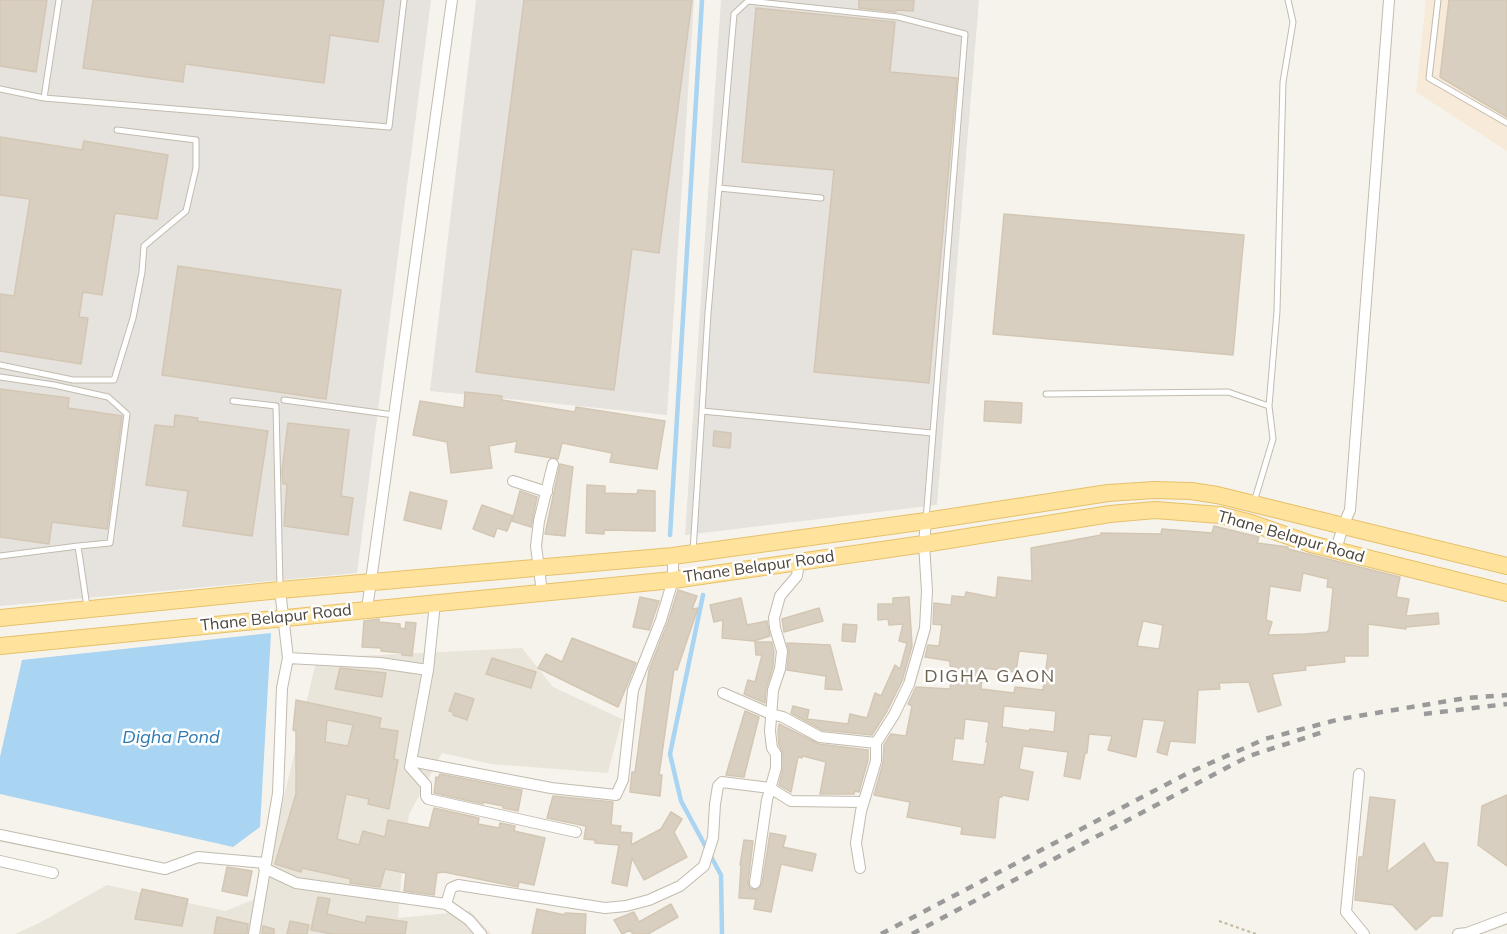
<!DOCTYPE html>
<html>
<head>
<meta charset="utf-8">
<style>
	body { margin:0 }
	canvas { display:block; background:#f6f3ec }
</style>
</head>
<body>
<canvas width="1507" height="934"></canvas>
<script>
const ctx = document.querySelector('canvas').getContext('2d');
ctx.lineJoin = 'round';
function fill(path, color) {
  ctx.fillStyle = color;
  ctx.fill(path, 'evenodd');
}
function poly(rows) {
  const path = new Path2D();
  for (const r of rows) {
    path.moveTo(r[0], r[1]);
    for (let i = 2; i < r.length; i += 2) path.lineTo(r[i], r[i + 1]);
  }
  return path;
}
function trace(path, color, width, dash) {
  ctx.strokeStyle = color;
  ctx.lineWidth = width;
  ctx.lineCap = dash ? 'butt' : 'round';
  ctx.setLineDash(dash || []);
  ctx.stroke(path);
}
function write(font, color, halo, rows, align = 'center') {
  ctx.font = font + ' Mulish,sans-serif';
  ctx.lineWidth = 5;
  ctx.setLineDash([]);
  ctx.textBaseline = 'middle';
  ctx.strokeStyle = halo;
  ctx.fillStyle = color;
  for (const [text, x, y, turn = 0] of rows) {
    ctx.save();
    ctx.translate(x, y);
    ctx.rotate((+turn || 0) * Math.PI / 180);
    ctx.textAlign = isNaN(turn) ? turn : align;
    if (halo) ctx.strokeText(text, 0, 0);
    ctx.fillText(text, 0, 0);
    ctx.restore();
  }
}
fill(poly([
	[522,648,553,687,622,719,608,773,491,764,442,753,409,814,402,868,398,918,470,911,491,934,15,934,39,923,107,885,225,911,260,897,317,658]
]), '#eae5da');
fill(poly([
	[1426,0,1507,0,1507,151,1416,92]
]), '#f7ead8');
fill(poly([
	[0,0,431,0,357,573,0,606],
	[476,0,694,0,667,415,430,391],
	[721,0,979,0,937,505,685,535]
]), '#e6e2dd');
fill(poly([
	[271,633,260,827,233,847,0,794,0,757,22,660]
]), '#a9d4f2');
trace(poly([
	[670,535,702,0],
	[703,595,670,754,681,801,721,875,722,934]
]), '#a9d4f2', 4.5);
const building = poly([
	[0,0,47,0,36,72,0,66,0,0],
	[93,0,384,0,378,42,330,35,324,83,185,64,183,82,83,68,93,0],
	[524,0,692,0,659,253,632,249,614,390,476,372,524,0],
	[859,0,914,0,913,11,896,10,896,12,859,8,859,0],
	[1449,0,1507,0,1507,117,1440,77,1449,0],
	[756,8,895,22,890,72,957,78,929,383,814,372,834,170,742,162,756,8],
	[0,137,82,150,84,141,168,155,157,219,115,213,102,295,83,292,79,317,88,318,81,364,0,351,0,294,14,296,30,199,0,195,0,137],
	[1004,214,1244,235,1233,355,993,334,1004,214],
	[178,266,341,290,326,399,162,375,178,266],
	[0,389,69,398,68,408,122,416,107,529,52,522,49,544,0,537,0,389],
	[465,392,502,396,502,400,575,412,576,407,665,421,657,469,610,462,612,453,562,443,558,459,515,452,517,441,489,446,492,468,451,473,447,442,413,435,420,401,464,408,465,392],
	[985,401,1022,403,1021,423,984,421,985,401],
	[175,415,198,418,197,421,268,431,252,536,183,526,188,491,146,485,155,425,174,427,175,415],
	[288,423,349,430,341,496,353,498,348,535,284,526,287,484,283,484,282,471,288,423],
	[714,431,731,433,730,448,713,446,714,431],
	[560,464,573,467,565,536,545,534,560,464],
	[587,485,605,486,605,493,637,494,638,490,655,491,655,531,604,530,604,534,586,533,587,485],
	[520,491,537,497,531,527,512,521,520,491],
	[410,492,447,501,441,529,404,520,410,492],
	[482,505,513,516,507,531,497,528,494,537,473,529,482,505],
	[1214,526,1259,537,1257,543,1288,547,1288,549,1400,577,1396,597,1409,599,1406,616,1438,613,1439,624,1406,627,1406,629,1368,624,1368,656,1344,656,1345,662,1305,666,1306,670,1272,674,1281,705,1258,712,1249,682,1219,683,1220,689,1198,690,1195,743,1170,741,1167,755,1157,752,1165,721,1143,719,1136,757,1108,750,1112,736,1089,734,1087,753,1085,753,1080,779,1064,776,1068,752,1023,746,1019,769,1033,772,1028,800,1002,795,1002,797,999,797,995,838,961,834,962,827,907,817,910,802,874,795,883,763,884,745,891,734,906,736,912,706,908,704,916,687,950,689,953,667,950,666,950,661,925,657,928,645,939,646,942,625,933,624,934,603,951,605,952,596,965,597,966,592,996,598,998,577,1032,581,1031,548,1101,535,1101,533,1161,534,1162,529,1212,533,1214,526],
	[1303,573,1328,579,1327,587,1333,588,1329,629,1327,632,1305,634,1268,635,1272,622,1266,620,1270,586,1300,591,1303,573],
	[1143,621,1163,625,1159,649,1137,646,1143,621],
	[1019,651,1048,654,1043,690,1015,687,1014,693,981,689,983,668,1016,672,1019,651],
	[1004,706,1056,711,1054,732,1030,729,1029,731,1002,727,1004,706],
	[965,719,989,722,986,742,988,742,984,765,952,761,955,738,963,739,965,719],
	[678,590,697,596,692,609,698,608,677,670,674,669,659,775,662,775,660,796,630,792,632,772,635,772,649,670,668,622,678,590],
	[640,597,659,601,649,630,633,627,640,597],
	[909,597,912,646,902,681,887,711,872,735,822,730,791,713,793,706,809,710,807,719,848,724,850,714,867,718,875,693,881,696,895,665,900,669,907,643,899,641,903,624,889,625,888,619,878,620,878,604,893,604,893,598,909,597],
	[741,598,747,625,767,621,770,636,754,641,722,638,723,620,714,622,710,605,741,598],
	[819,608,823,621,784,632,782,619,819,608],
	[379,619,379,622,400,624,400,628,405,629,406,622,416,623,412,656,402,655,402,653,381,651,381,648,362,647,364,621,379,619],
	[843,624,857,625,855,642,842,641,843,624],
	[572,638,636,663,618,707,538,668,546,654,562,662,572,638],
	[755,642,772,642,774,652,773,667,766,689,765,703,744,694,748,680,755,682,762,655,756,655,755,642],
	[787,643,830,645,842,690,825,689,826,676,787,670,789,651,787,643],
	[492,658,536,672,531,688,486,674,492,658],
	[340,668,386,673,382,697,335,689,340,668],
	[455,693,474,699,467,720,453,715,453,712,449,711,455,693],
	[296,700,381,718,379,728,398,731,394,759,398,760,389,809,368,804,369,799,346,794,337,839,359,845,363,831,385,837,388,820,429,828,434,808,479,818,478,824,499,828,500,823,515,826,514,831,545,838,534,885,519,882,518,887,444,872,437,873,434,895,404,891,406,873,385,869,380,887,350,883,351,879,302,868,301,872,275,864,296,794,296,731,293,730,296,700],
	[327,720,353,725,348,746,325,742,327,720],
	[745,711,759,717,744,777,726,775,745,711],
	[779,724,819,744,868,750,868,760,859,792,855,791,854,794,820,794,826,762,803,756,802,758,798,757,791,792,779,785,783,768,783,753,779,745,778,731,779,724],
	[440,774,522,790,518,811,503,808,503,806,483,802,483,804,434,793,436,777,438,778,440,774],
	[1507,795,1507,866,1478,845,1482,806,1507,795],
	[553,796,613,802,611,825,621,826,620,832,632,833,631,845,661,829,671,812,682,819,674,832,687,857,644,880,632,858,627,886,612,883,619,845,595,843,595,840,584,839,586,826,547,818,553,796],
	[1370,797,1395,800,1387,872,1424,843,1435,862,1448,863,1442,916,1432,916,1416,930,1393,905,1355,900,1359,857,1363,857,1370,797],
	[770,833,786,836,783,847,816,854,812,871,781,864,771,912,754,909,756,899,739,898,741,866,740,865,744,840,753,841,748,883,750,888,757,890,762,884,770,833],
	[227,867,252,871,247,896,222,891,227,867],
	[142,889,188,899,182,926,135,919,142,889],
	[318,897,330,899,327,914,365,923,367,916,407,922,405,934,332,934,311,930,318,897],
	[671,904,678,917,648,934,633,934,630,930,622,934,614,920,634,912,639,922,671,904],
	[537,909,565,915,565,913,586,914,585,934,532,934,537,909],
	[217,917,248,924,247,934,214,934,217,917],
	[290,921,309,925,307,934,287,934,290,921],
	[263,926,274,929,274,934,262,934,263,926]
]);
fill(building, '#d8cfc1');
trace(building, '#d3c7b4', 1.5);
const service = poly([
	[59,0,44,98,389,127,404,0],
	[1438,0,1429,78,1507,123],
	[0,89,44,98],
	[719,188,821,198],
	[0,365,73,380,114,380,133,318,142,272,144,246,186,211,196,168,196,140,117,130],
	[0,377,54,385,108,397,127,414,110,543,78,546,87,607],
	[1046,394,1228,392,1269,406,1273,439,1254,502],
	[284,400,394,415],
	[233,401,276,406,280,588],
	[1269,406,1277,311,1283,82,1293,22,1288,0],
	[926,520,965,34,898,17,748,1,734,14,708,313,702,411,932,433],
	[693,551,702,411],
	[0,556,78,546]
]);
const minor = poly([
	[513,481,547,492],
	[1336,550,1343,526,1350,510,1389,0],
	[542,592,536,546,539,521,553,464],
	[435,603,428,670,410,767,426,785,426,796,428,799,576,832],
	[367,609,452,0],
	[288,658,380,663,428,670],
	[723,693,771,714,783,717,820,737,876,743],
	[411,761,551,788,616,795,623,780,633,690,661,620,673,580,673,556],
	[1359,774,1346,912,1364,934],
	[0,835,165,869,198,857,265,863],
	[0,861,53,873],
	[264,868,296,883,446,904,469,920,481,934],
	[860,868,856,843,861,811,876,761,876,743,894,715,909,684,925,628,927,591,924,544,926,521],
	[755,883,767,800,776,768,776,754,772,748,770,731,773,690,780,669,782,651,775,628,774,618,780,596,797,576,799,562],
	[446,904,451,888,458,885,605,908,626,906,649,900,680,886,704,866,713,838,715,804,718,786,722,782,770,788,791,801,863,802],
	[254,934,278,793,282,688,288,658,280,590],
	[1458,934,1467,933,1507,918]
]);
const primary = poly([
	[0,618,280,590,673,556,926,521,1108,493,1154,490,1191,491,1217,495,1507,566],
	[0,646,673,580,924,544,1110,514,1155,510,1220,515,1251,523,1311,544,1507,593]
]);
trace(service, '#c2bbae', 7);
trace(minor, '#c2bbae', 12);
trace(primary, '#e6c16a', 18);
trace(poly([
	[1219,921,1256,934]
]), '#c4b79f', 2, [3, 3]);
trace(service, '#fff', 5);
trace(minor, '#fff', 10);
trace(primary, '#ffe39c', 16);
trace(poly([
	[1424,714,1507,704],
	[881,934,1190,772,1265,739,1340,719,1466,698,1507,695],
	[912,934,1249,756,1323,732]
]), '#9a9a9a', 4.5, [8, 8]);
write('16px', '#4b4439', '#fff', [
	["Thane Belapur Road",1291,537,16],
	["Thane Belapur Road",759,567,-8],
	["Thane Belapur Road",276,618,-6]
]);
ctx.letterSpacing = '1.5px';
write('18px', '#6e6250', '#fff', [
	["DIGHA GAON",990,677]
]);
ctx.letterSpacing = '0px';
write('italic 18px', '#2e7ab2', '#fff', [
	["Digha Pond",171,738]
]);
</script>
</body>
</html>
